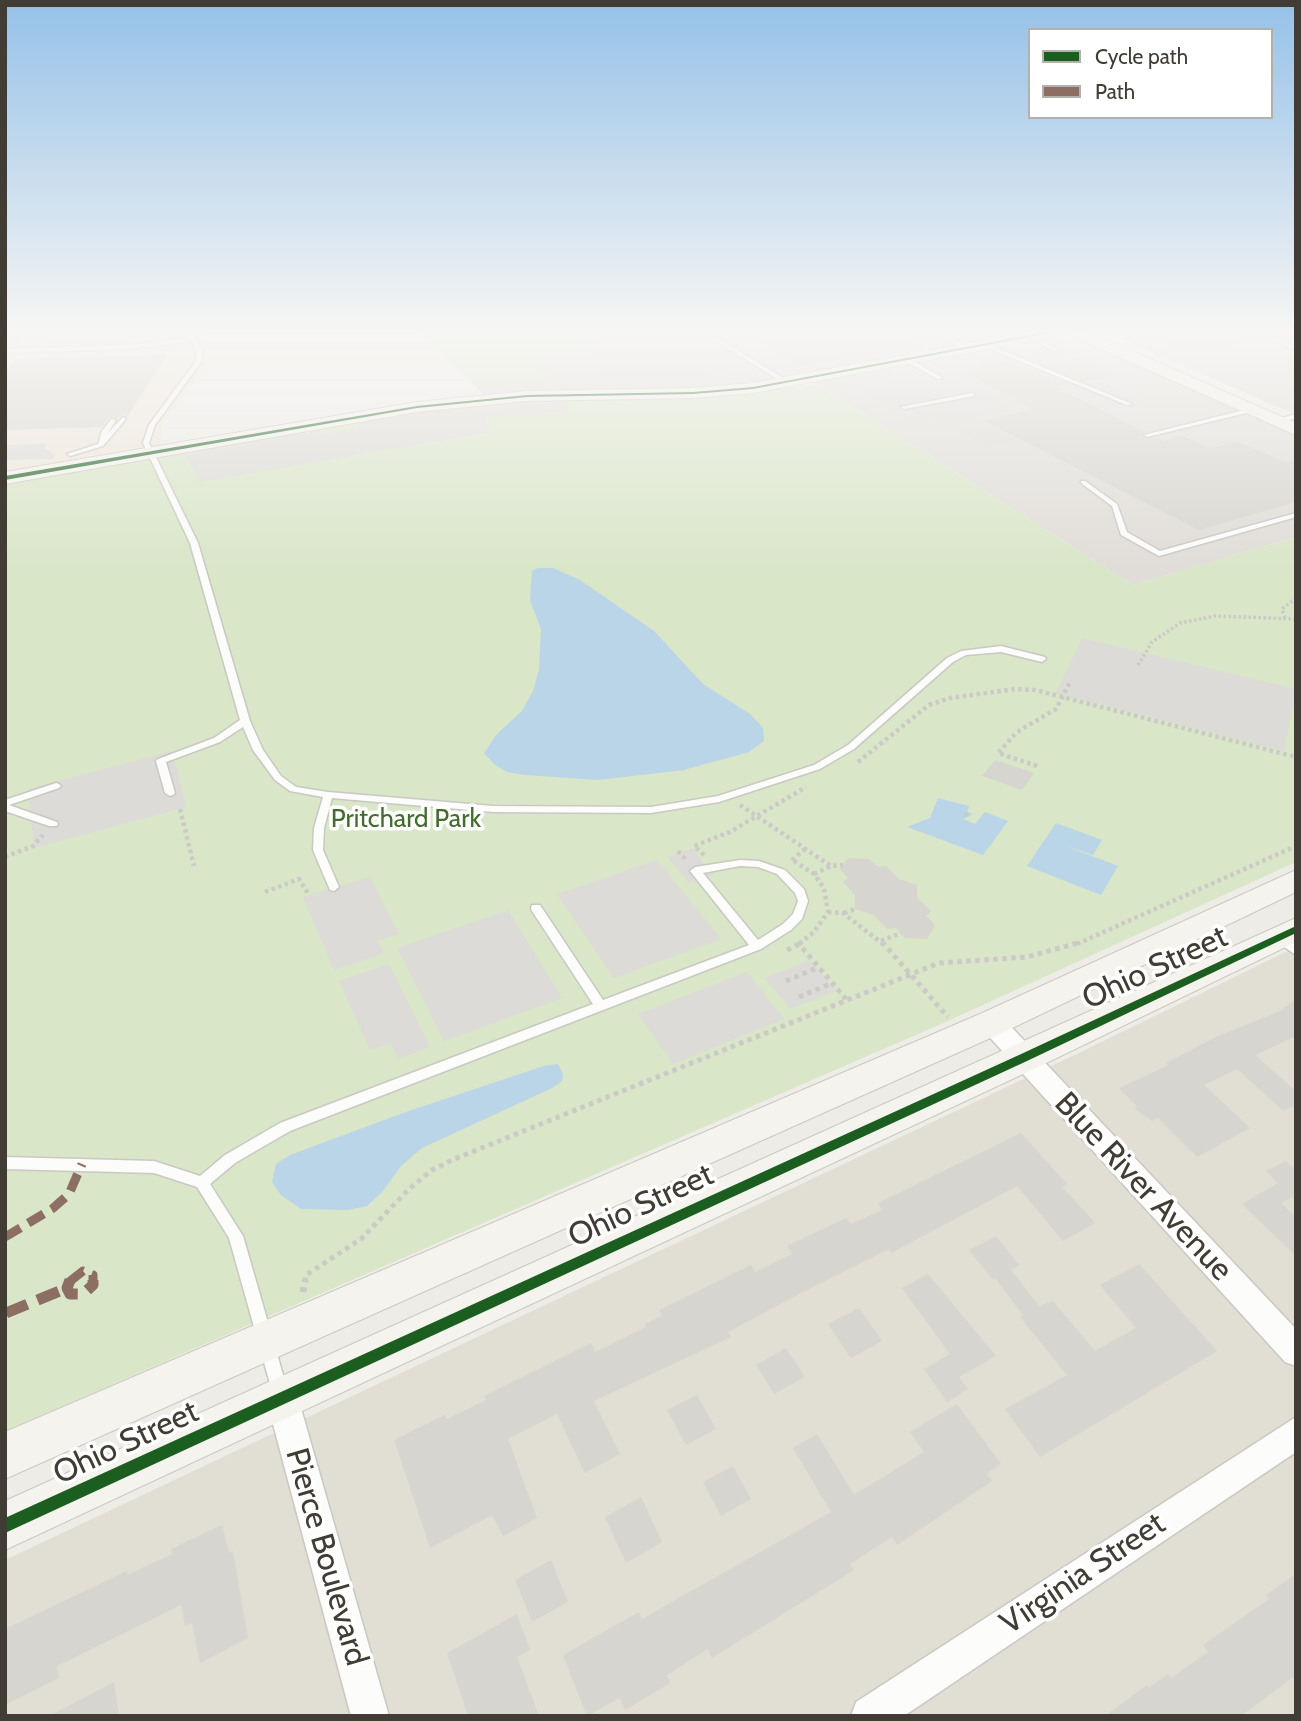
<!DOCTYPE html>
<html>
<head>
<meta charset="utf-8">
<style>
	body { margin:0 }
	#map { position:relative; width:1301px; height:1721px; overflow:hidden; background:#edece7; font-family:Cabin,sans-serif }
	canvas { display:block }
	.frame { position:absolute; inset:0; border:7px solid #413d34; pointer-events:none }
	.legend { position:absolute; left:1028px; top:28px; width:245px; height:91px; box-sizing:border-box; background:#fff; border:2px solid #b3b1ae; margin:0; padding:9px 12px; list-style:none; font-size:21px; color:#413d34 }
	.legend li { display:flex; align-items:center; gap:14px; height:35px }
	.legend b { width:35px; border:2px solid #b3b1ae }
</style>
</head>
<body>
<div id="map">
<canvas width="1301" height="1721"></canvas>
<div class="frame"></div>
<ul class="legend">
<li><b style="height:9px;background:#1b5e20"></b>Cycle path</li>
<li><b style="height:9px;background:#8d6e63"></b>Path</li>
</ul>
</div>
<script>
const ctx = document.querySelector('canvas').getContext('2d');
ctx.lineJoin = 'round';
function fill(path, color) {
  ctx.fillStyle = color;
  ctx.fill(path, 'evenodd');
}
function poly(rows) {
  const path = new Path2D();
  for (const r of rows) {
    path.moveTo(r[0], r[1]);
    for (let i = 2; i < r.length; i += 2) path.lineTo(r[i], r[i + 1]);
  }
  return path;
}
function trace(path, color, width, dash) {
  ctx.strokeStyle = color;
  ctx.lineWidth = width;
  ctx.lineCap = dash ? 'butt' : 'round';
  ctx.setLineDash(dash || []);
  ctx.stroke(path);
}
function write(font, color, halo, rows, align = 'center') {
  ctx.font = font + ' Cabin,sans-serif';
  ctx.lineWidth = 7;
  ctx.setLineDash([]);
  ctx.textBaseline = 'middle';
  ctx.strokeStyle = halo;
  ctx.fillStyle = color;
  for (const [text, x, y, turn = 0] of rows) {
    ctx.save();
    ctx.translate(x, y);
    ctx.rotate((+turn || 0) * Math.PI / 180);
    ctx.textAlign = isNaN(turn) ? turn : align;
    if (halo) ctx.strokeText(text, 0, 0);
    ctx.fillText(text, 0, 0);
    ctx.restore();
  }
}
fill(poly([
	[1296,947,1296,1716,5,1716,5,1560,1083,1051]
]), '#e1ded4');
fill(poly([
	[5,330,205,330,209,361,162,425,161,445,5,472]
]), '#efe8da');
fill(poly([
	[418,330,1035,330,1009,336,1021,343,1057,338,1086,342,1296,435,1296,537,1133,585,804,376,711,387,483,394],
	[1101,330,1296,330,1296,415]
]), '#e0ddd8');
fill(poly([
	[418,330,636,330,543,356,532,364,551,377,546,383,477,387],
	[816,384,1133,585,1296,537,1296,862,950,1020,5,1431,5,484,444,408,551,400,728,395]
]), '#d9e6c8');
fill(poly([
	[5,330,64,330,66,335,5,343],
	[706,338,753,366,689,378,604,379,594,377,594,351,602,351,603,347,664,345],
	[1050,344,1072,355,1033,363,1010,352],
	[962,370,971,375,958,378,1015,409,976,417,1016,441,988,447,937,417,909,421,859,391,868,389,861,385],
	[1103,382,1147,403,1131,409,1117,409,1074,388],
	[566,401,567,411,486,417,484,420,490,432,200,482,185,455,316,432,319,435,360,428,357,424,429,412],
	[47,444,44,448,56,455,53,459,5,460,5,445],
	[1082,638,1296,689,1284,751,1056,693],
	[172,751,186,807,34,848,28,789],
	[692,848,713,875,689,883,668,857],
	[657,860,721,939,614,978,557,894],
	[370,877,399,934,377,941,384,953,334,970,303,897],
	[508,910,562,998,444,1041,397,948],
	[810,960,836,991,790,1009,765,978],
	[389,964,430,1047,398,1059,391,1043,370,1050,339,981],
	[747,972,784,1019,673,1064,638,1014]
]), '#dcdbd7');
fill(poly([
	[538,568,553,568,580,580,654,631,703,684,750,714,763,728,764,741,749,752,684,770,598,780,525,775,507,772,494,764,484,753,497,734,522,711,533,691,539,670,541,629,530,600,532,571],
	[938,798,969,806,967,812,973,814,963,819,975,824,985,812,1008,821,983,855,907,827,930,818],
	[1056,823,1102,840,1093,855,1063,845,1118,866,1101,895,1027,866],
	[558,1064,563,1074,562,1081,552,1088,422,1148,401,1166,382,1192,367,1206,348,1210,301,1209,281,1195,272,1182,276,1164,290,1155,406,1112,544,1066]
]), '#bad4e8');
fill(poly([
	[775,330,884,330,914,345,801,366,746,335],
	[1190,330,1212,330,1244,343,1187,353,1151,338,1173,334,1180,336],
	[167,355,127,417,123,414,118,418,109,417,102,427,5,430,5,372,17,359],
	[1077,358,1110,374,1115,376,1085,382,1043,365],
	[1006,362,1070,384,1056,387,1145,432,1141,436,1146,439,1156,437,1163,441,1183,436,1209,448,1238,442,1286,462,1296,460,1296,502,1199,530,984,421,1033,409,969,375,974,374,983,364],
	[995,760,1034,773,1022,790,982,776],
	[848,858,869,859,877,867,886,866,899,879,917,885,917,898,931,911,926,916,935,925,927,939,905,938,896,928,887,929,874,915,855,909,855,895,843,882,848,878,840,869],
	[1296,999,1296,1036,1255,1055,1296,1091,1296,1105,1283,1111,1237,1069,1204,1085,1250,1128,1197,1157,1158,1118,1152,1121,1135,1109,1136,1105,1119,1088,1169,1065,1166,1063,1218,1036,1280,1011],
	[1021,1133,1067,1184,1062,1187,1095,1223,1063,1241,1017,1186,891,1253,889,1249,801,1293,728,1332,731,1337,594,1401,620,1454,585,1473,557,1414,508,1439,537,1518,503,1536,492,1515,430,1548,394,1440,445,1415,447,1419,486,1400,484,1396,591,1343,595,1352,646,1327,645,1324,662,1316,659,1310,751,1265,755,1272,792,1254,787,1246,846,1218,851,1224,882,1210,878,1203],
	[1286,1161,1296,1170,1296,1200,1293,1197,1281,1203,1296,1217,1296,1256,1242,1204,1278,1183,1266,1171],
	[996,1236,1019,1265,1011,1270,1039,1306,1053,1301,1095,1351,1136,1328,1100,1285,1139,1264,1217,1351,1040,1457,1005,1409,1067,1375,1020,1317,1023,1315,995,1278,993,1280,969,1250],
	[928,1274,996,1356,959,1377,968,1389,947,1402,924,1369,950,1354,902,1288],
	[859,1308,882,1341,851,1358,828,1324],
	[786,1348,805,1377,774,1394,756,1365],
	[697,1395,716,1429,686,1445,667,1410],
	[957,1404,1001,1464,986,1474,992,1481,897,1545,892,1537,850,1564,854,1570,712,1658,708,1649,667,1675,670,1683,625,1710,620,1698,587,1716,563,1655,639,1612,642,1619,831,1512,793,1448,817,1434,854,1495,924,1452,910,1432],
	[733,1466,751,1499,721,1516,703,1482],
	[641,1497,662,1542,626,1563,605,1517],
	[222,1525,229,1553,233,1551,248,1638,200,1663,192,1623,185,1626,181,1605,57,1666,59,1678,5,1705,5,1629,127,1571,127,1575,172,1554,171,1549],
	[551,1560,568,1602,532,1622,515,1580],
	[1296,1574,1296,1675,1241,1716,1105,1716,1147,1685,1149,1688,1168,1674,1171,1678,1208,1652,1203,1645,1269,1599,1266,1595],
	[517,1614,530,1650,517,1657,539,1716,468,1716,447,1653],
	[114,1682,119,1716,49,1716]
]), '#d7d5cf');
const lane = poly([
	[186,330,191,330,202,351,202,361,155,425,149,443,198,543,250,721,263,750,281,776,296,787,328,792,493,806,651,807,718,796,814,765,848,745,947,658,961,651,1001,646,1045,657,1046,659,1042,662,1001,652,966,655,953,662,854,749,820,769,719,802,651,813,493,812,332,798,324,828,323,850,339,887,334,891,330,890,313,850,314,828,323,797,290,791,275,780,253,750,243,727,220,742,166,762,175,793,173,795,170,796,165,793,156,761,158,759,214,738,240,720,190,543,143,443,149,425,196,361,196,351,191,341,129,349,5,353,5,349,129,345,189,338,186,330],
	[698,330,704,330,791,383,786,384,698,330],
	[1172,330,1180,330,1182,332,1179,334,1172,330],
	[1223,330,1229,330,1229,331,1226,333,1223,330],
	[1251,330,1258,330,1296,347,1291,348,1251,330],
	[939,335,943,335,971,348,966,349,939,337,939,335],
	[1029,336,1033,336,1059,350,1054,351,1029,338,1029,336],
	[983,344,987,344,1132,404,1127,405,983,346,983,344],
	[905,359,909,359,943,378,938,379,905,361,905,359],
	[972,393,974,394,974,396,904,409,901,407,972,393],
	[1252,408,1255,410,1254,411,1147,437,1144,435,1252,408],
	[1296,414,1296,418,1275,423,1272,421,1296,414],
	[123,417,126,419,103,446,70,456,67,454,98,444,102,431,111,419,116,420,107,434,123,417],
	[1081,481,1085,481,1117,504,1127,532,1160,551,1296,513,1296,517,1159,556,1121,535,1112,506,1081,483,1081,481],
	[56,783,59,784,61,786,59,788,9,805,57,822,58,824,57,826,49,826,5,811,5,800,56,783],
	[740,860,759,861,785,870,804,889,808,901,802,919,791,930,761,949,290,1131,235,1163,210,1184,243,1236,288,1392,286,1398,280,1400,274,1398,229,1238,197,1187,154,1173,5,1169,5,1157,154,1161,200,1176,225,1155,280,1123,593,1004,532,911,531,908,532,905,540,905,603,1000,749,945,690,871,695,867,740,860],
	[740,866,758,867,777,874,795,893,798,901,793,914,783,924,758,940,703,873,740,866],
	[1278,933,1296,945,1296,955,1274,940,1272,937,1274,934,1278,933]
]);
const street = poly([
	[992,1014,1001,1016,1296,1329,1296,1366,1285,1362,983,1030,980,1023,983,1016,992,1014],
	[282,1382,293,1387,298,1398,389,1716,351,1716,266,1398,271,1387,282,1382],
	[1296,1417,1296,1452,904,1716,851,1716,856,1702,1296,1417]
]);
const secondary = poly([
	[1039,330,1084,330,1296,423,1296,435,1067,334,753,393,693,398,527,401,417,412,5,484,5,472,417,402,527,391,693,388,753,383,1039,330],
	[1296,870,1296,892,1004,1032,5,1479,5,1432,980,1014,1296,870],
	[1296,918,1296,942,1036,1068,5,1550,5,1501,1296,918]
]);
trace(lane, '#c9c8c3', 3);
trace(street, '#c9c8c3', 3);
trace(secondary, '#cbc9be', 2);
trace(poly([
	[1153,330,1136,333,1158,341]
]), '#cccac6', 2.5, [2, 2]);
trace(poly([
	[1285,618,1282,609,1296,598],
	[1138,665,1152,642,1180,623,1215,616,1296,619]
]), '#cccac6', 3.5, [2.5, 2.5]);
trace(poly([
	[858,762,929,705,950,698,1015,689,1035,690,1296,757],
	[1037,766,998,753,1017,732,1056,709,1070,682],
	[740,805,831,866],
	[180,809,194,866],
	[965,814,972,815],
	[678,851,687,861],
	[704,855,694,846,730,832,806,787],
	[5,857,33,846,43,835],
	[792,860,805,849],
	[794,861,814,874,824,888,828,912,814,932,799,944],
	[814,874,831,866,843,865],
	[265,892,299,879,309,895],
	[828,912,843,913,883,944],
	[844,913,855,909],
	[881,941,901,933],
	[1077,944,1296,846]
]), '#cccac6', 4.5, [3.5, 3.5]);
trace(poly([
	[802,942,799,944,846,999],
	[882,942,948,1017],
	[787,950,799,944],
	[786,981,819,967],
	[799,997,832,983],
	[305,1282,306,1275,361,1239,409,1189,432,1170,452,1160,939,963,1027,957,1081,942]
]), '#cccac6', 5, [4.5, 4.5]);
trace(poly([
	[303,1292,305,1280]
]), '#cccac6', 7, [5, 5]);
fill(lane, '#fcfcfb');
fill(street, '#fcfcfb');
fill(secondary, '#f5f3ed');
trace(poly([
	[5,1237,52,1209,69,1194,82,1164],
	[69,1282,83,1271,93,1275,93,1282]
]), '#8d6e63', 9, [18, 9]);
trace(poly([
	[70,1280,67,1288,70,1294,83,1294,93,1285,93,1280],
	[6,1313,67,1288]
]), '#8d6e63', 11, [23, 11]);
fill(poly([
	[1056,330,1067,330,753,389,693,394,527,397,417,408,5,480,5,476,417,406,527,395,693,392,753,387,1056,330],
	[1296,926,1296,933,1027,1061,5,1533,5,1518,1019,1055,1296,926]
]), '#1b5e20');
const sky = ctx.createLinearGradient(0, 0, 0, 571);
sky.addColorStop(0, '#95c1e8');
sky.addColorStop(0.58, '#f7f6f4');
sky.addColorStop(1, '#f7f6f400');
ctx.fillStyle = sky;
ctx.fillRect(0, 0, 1301, 571);
write('26px', '#436d2d', '#fff', [
	["Pritchard Park",406,819]
]);
write('32px', '#413d34', '#fff', [
	["Ohio Street",1155,968,-25],
	["Blue River Avenue",1143,1187,47],
	["Ohio Street",641,1206,-25],
	["Ohio Street",126,1443,-25],
	["Pierce Boulevard",326,1557,74],
	["Virginia Street",1083,1574,-34]
]);
</script>
</body>
</html>
